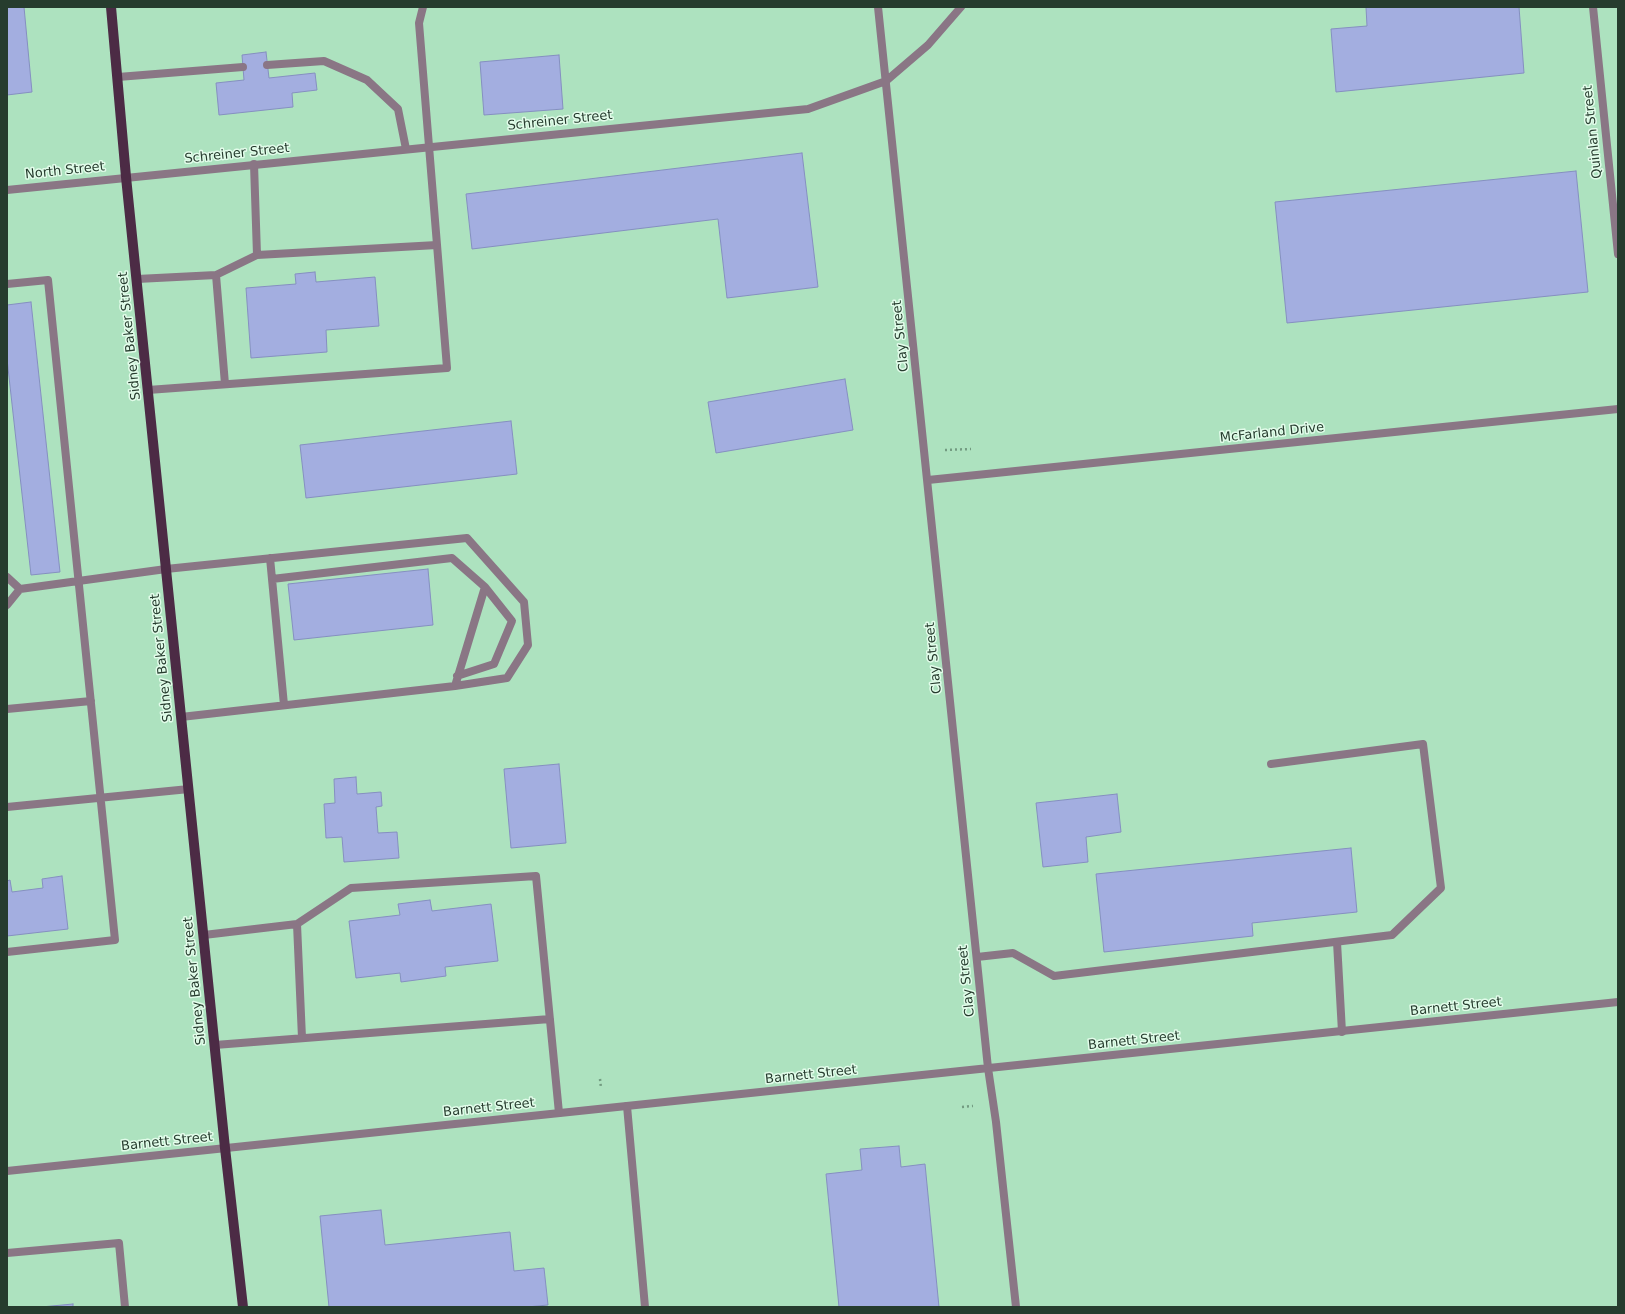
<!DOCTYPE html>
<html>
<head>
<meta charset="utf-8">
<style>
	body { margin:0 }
	#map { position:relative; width:1625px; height:1314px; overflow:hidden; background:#ade2bf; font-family:"DejaVu Sans",sans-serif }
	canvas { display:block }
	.frame { position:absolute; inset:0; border:8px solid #263c2e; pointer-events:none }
</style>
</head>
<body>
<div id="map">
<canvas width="1625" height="1314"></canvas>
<div class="frame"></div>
</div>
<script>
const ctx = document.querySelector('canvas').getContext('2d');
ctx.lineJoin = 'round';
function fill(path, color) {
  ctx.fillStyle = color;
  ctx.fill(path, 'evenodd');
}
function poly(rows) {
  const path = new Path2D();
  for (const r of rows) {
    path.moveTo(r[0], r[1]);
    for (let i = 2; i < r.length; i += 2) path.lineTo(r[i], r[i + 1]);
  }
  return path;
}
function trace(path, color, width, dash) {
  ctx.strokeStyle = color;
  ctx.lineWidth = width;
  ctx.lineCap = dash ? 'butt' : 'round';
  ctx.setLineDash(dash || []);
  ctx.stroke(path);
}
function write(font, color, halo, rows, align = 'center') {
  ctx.font = font + ' "DejaVu Sans",sans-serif';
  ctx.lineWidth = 3;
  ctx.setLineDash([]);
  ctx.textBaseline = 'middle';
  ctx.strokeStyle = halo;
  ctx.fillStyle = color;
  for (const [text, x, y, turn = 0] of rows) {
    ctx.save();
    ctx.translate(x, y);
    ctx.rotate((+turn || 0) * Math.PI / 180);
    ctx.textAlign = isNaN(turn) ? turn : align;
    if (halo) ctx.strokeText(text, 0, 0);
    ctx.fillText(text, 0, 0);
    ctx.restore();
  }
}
const building = poly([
	[7,7,24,7,32,92,7,95,7,7],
	[1366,7,1519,7,1524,73,1336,92,1331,29,1367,26,1366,7],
	[266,52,269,78,315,73,317,90,292,93,293,107,219,115,216,83,244,80,242,55,266,52],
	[559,55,563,109,484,115,480,62,559,55],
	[802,153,818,287,727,298,718,219,472,249,466,194,802,153],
	[1576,171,1588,292,1287,323,1275,202,1576,171],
	[315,272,316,282,375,277,379,326,326,330,327,352,251,358,246,288,296,284,295,274,315,272],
	[31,302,60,572,31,575,7,359,7,305,31,302],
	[845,379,853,430,716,453,708,402,845,379],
	[511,421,517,474,306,498,300,445,511,421],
	[428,569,433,625,294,640,288,584,428,569],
	[559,764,566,843,511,848,504,769,559,764],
	[356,777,357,794,381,792,382,806,376,807,378,833,397,832,399,858,344,862,342,837,326,838,324,804,335,803,334,779,356,777],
	[1117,794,1121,832,1086,837,1088,862,1043,867,1036,803,1117,794],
	[1351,848,1357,912,1252,923,1253,936,1104,952,1096,874,1351,848],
	[62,876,68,929,7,936,7,881,10,880,12,892,43,888,42,879,62,876],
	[430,900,432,911,491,904,498,961,445,967,446,976,401,982,400,973,356,978,349,921,400,915,398,904,430,900],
	[899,1146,901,1167,925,1164,939,1307,839,1307,826,1174,862,1170,860,1149,899,1146],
	[381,1210,385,1245,510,1232,514,1271,544,1268,548,1305,527,1307,329,1307,320,1216,381,1210],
	[73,1304,73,1307,41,1307,73,1304]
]);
fill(building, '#a3aee0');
trace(building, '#858fc0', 1);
trace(poly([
	[945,450,971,449],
	[600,1079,601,1088],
	[962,1107,973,1106]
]), '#739b81', 2.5, [2, 3]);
trace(poly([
	[267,65,324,61,367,80,398,109,406,149],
	[118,77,243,67],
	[254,164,257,255],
	[216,275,257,255,437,245],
	[137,279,216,275,225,384],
	[7,284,48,280,115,940,7,952],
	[148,390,447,368,419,23,423,7],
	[270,558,284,705],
	[7,577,20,589],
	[272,579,452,558,485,587,455,686],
	[7,605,20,589,166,569,467,538,524,602,528,645,507,678,455,686,181,717],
	[457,676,494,664,512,621,485,587],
	[7,709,91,701],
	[7,807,189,789],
	[297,924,302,1038],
	[204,935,297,924,351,888,536,876,559,1113],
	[1337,942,1342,1032],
	[977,957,1013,953,1054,976,1392,935,1441,888,1423,744,1271,764],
	[215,1045,550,1019],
	[627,1106,645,1307],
	[7,1253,119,1243,125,1307]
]), '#8a7685', 8);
trace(poly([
	[878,7,988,1068,996,1122,1016,1307],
	[1593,7,1618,254],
	[7,190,808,109,886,81,928,45,961,7],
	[928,480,1618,409],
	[7,1171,1618,1002]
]), '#8a7685', 8);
trace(poly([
	[111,7,126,177,225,1148,243,1307]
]), '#4c2b45', 10);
write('13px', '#263c2e', '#e2fcea', [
	["Schreiner Street",560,121,-6],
	["Quinlan Street",1593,132,-96],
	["Schreiner Street",237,154,-6],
	["North Street",65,171,-6],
	["Sidney Baker Street",130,336,-96],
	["Clay Street",901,336,-96],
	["McFarland Drive",1272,433,-6],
	["Sidney Baker Street",162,658,-96],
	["Clay Street",934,658,-96],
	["Sidney Baker Street",195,981,-96],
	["Clay Street",967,981,-96],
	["Barnett Street",1456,1007,-6],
	["Barnett Street",1134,1041,-6],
	["Barnett Street",811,1075,-6],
	["Barnett Street",489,1108,-6],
	["Barnett Street",167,1142,-6]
]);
</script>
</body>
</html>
